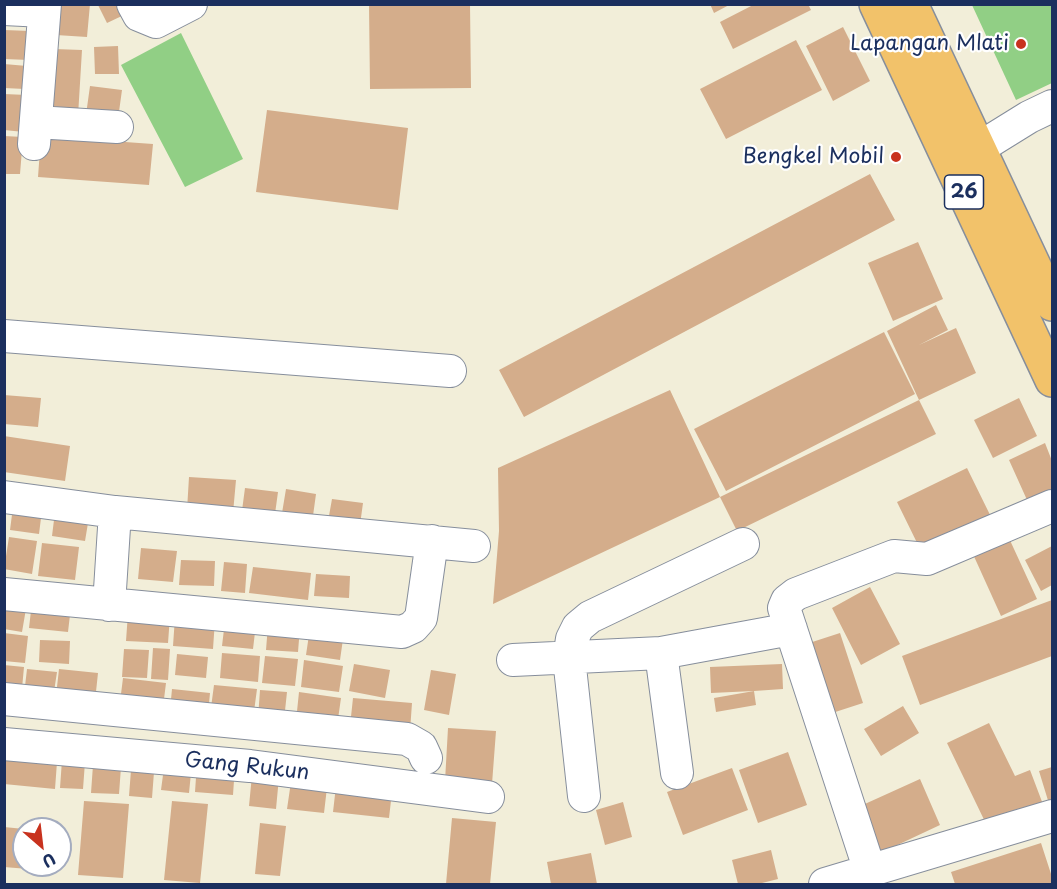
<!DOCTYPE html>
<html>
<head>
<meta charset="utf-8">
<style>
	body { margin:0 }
	#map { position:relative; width:1057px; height:889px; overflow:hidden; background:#f2eed9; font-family:"Playpen Sans",sans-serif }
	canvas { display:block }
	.frame { position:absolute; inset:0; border:6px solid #1b2f5e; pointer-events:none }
	.north { position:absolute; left:12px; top:817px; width:60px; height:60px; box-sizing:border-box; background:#fff; border:2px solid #a4acbf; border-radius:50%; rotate:152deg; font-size:16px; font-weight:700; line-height:24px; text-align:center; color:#1b2f5e }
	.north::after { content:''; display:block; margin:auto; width:21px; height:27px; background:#c8321e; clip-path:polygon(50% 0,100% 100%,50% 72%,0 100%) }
</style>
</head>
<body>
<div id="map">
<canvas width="1057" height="889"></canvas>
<div class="frame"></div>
<div class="north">U</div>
</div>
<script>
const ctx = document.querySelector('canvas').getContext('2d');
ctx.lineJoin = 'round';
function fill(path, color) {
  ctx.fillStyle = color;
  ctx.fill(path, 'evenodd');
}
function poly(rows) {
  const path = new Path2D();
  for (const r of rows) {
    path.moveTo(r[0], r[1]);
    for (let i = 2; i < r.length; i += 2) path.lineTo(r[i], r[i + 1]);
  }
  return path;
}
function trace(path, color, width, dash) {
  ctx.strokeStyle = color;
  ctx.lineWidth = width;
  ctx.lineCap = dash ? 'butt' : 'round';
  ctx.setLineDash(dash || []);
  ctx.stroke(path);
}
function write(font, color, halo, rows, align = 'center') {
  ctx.font = font + ' "Playpen Sans",sans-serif';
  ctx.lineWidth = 4.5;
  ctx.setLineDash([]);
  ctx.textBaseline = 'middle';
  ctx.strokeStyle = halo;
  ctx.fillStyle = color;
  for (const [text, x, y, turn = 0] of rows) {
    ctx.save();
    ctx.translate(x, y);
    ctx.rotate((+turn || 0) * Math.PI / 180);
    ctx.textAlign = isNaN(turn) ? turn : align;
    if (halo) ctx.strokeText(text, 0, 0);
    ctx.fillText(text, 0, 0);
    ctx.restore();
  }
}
fill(poly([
	[972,5,1052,5,1052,83,1016,100],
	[181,33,243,159,185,187,121,65]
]), '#91cf85');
fill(poly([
	[58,4,90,4,87,37,56,35],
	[369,4,470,4,471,88,370,89],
	[710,4,731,4,714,13],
	[755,4,808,4,811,10,733,49,720,22],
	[98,5,121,5,126,14,107,23],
	[843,27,870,81,833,101,806,46],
	[4,30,30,31,29,60,4,59],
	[796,40,822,90,726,139,700,89],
	[118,46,119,74,95,74,94,47],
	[54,49,82,50,78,116,51,115],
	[4,64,27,66,25,89,4,88],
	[90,86,122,90,117,126,85,122],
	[4,94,27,95,24,132,4,130],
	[267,110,408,128,398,210,256,192],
	[4,136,23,137,20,174,4,174],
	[41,136,153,144,149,185,38,177],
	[870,174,895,220,524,417,499,370],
	[918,242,943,299,893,321,868,263],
	[936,305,948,330,919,345,956,328,976,373,919,400,887,331],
	[884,332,915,394,726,491,694,429],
	[670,390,720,497,493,604,499,531,498,468],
	[4,395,41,398,38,427,4,424],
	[1019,398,1037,436,993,458,974,420],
	[919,400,936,434,737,531,720,497],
	[4,436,70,446,65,481,4,472],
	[1045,443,1052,461,1052,502,1032,511,1009,460],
	[967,468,994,523,924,557,897,502],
	[189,477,236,480,233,513,187,510],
	[245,488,278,492,274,521,241,518],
	[286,489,316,494,312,523,281,519],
	[332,499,363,503,359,532,327,527],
	[13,507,42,510,39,534,10,530],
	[55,512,89,517,85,541,52,536],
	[1008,536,1037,599,1001,616,972,552],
	[9,537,37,541,32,574,4,569],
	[42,543,79,547,75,580,38,576],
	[1052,546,1052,585,1041,591,1025,560],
	[141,548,177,551,173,582,138,579],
	[181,560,215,561,214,586,179,585],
	[224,562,247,564,245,593,221,591],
	[253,567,311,573,308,600,249,593],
	[316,574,350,576,349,598,314,596],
	[870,587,900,644,861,665,832,608],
	[4,600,27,603,22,632,4,629],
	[1052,600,1052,656,920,705,902,656],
	[32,602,71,606,68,632,29,628],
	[128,613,170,616,168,643,126,641],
	[175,617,215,620,213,649,173,646],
	[225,621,256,624,253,649,222,646],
	[268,625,300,627,298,652,266,650],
	[310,628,344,632,340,660,306,655],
	[4,633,28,636,25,663,4,661],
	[840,633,863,703,826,715,803,645],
	[40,640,70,641,69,664,39,662],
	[153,648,170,649,168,680,151,679],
	[124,649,149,650,147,678,122,677],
	[222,653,260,656,258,682,220,678],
	[177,654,208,657,206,678,175,675],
	[265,656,298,659,295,686,262,683],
	[304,660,343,666,339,692,301,687],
	[354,664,390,670,385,698,349,691],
	[782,664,783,689,754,691,756,705,716,712,714,698,754,691,711,693,710,667],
	[4,665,24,667,21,699,4,698],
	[27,669,57,672,53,698,24,695],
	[59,669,98,673,95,701,56,696],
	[431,670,456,674,449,715,424,710],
	[123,678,166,683,163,707,120,702],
	[214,685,257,689,253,719,210,715],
	[172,689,210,693,208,714,170,710],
	[260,690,287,692,284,720,258,718],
	[299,692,341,698,337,726,296,721],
	[353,698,412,703,410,731,350,726],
	[903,706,919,733,881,756,864,729],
	[989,723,1015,776,1030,770,1044,807,989,830,947,743],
	[448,728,496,731,492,784,445,781],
	[788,752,807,805,758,823,739,770],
	[6,758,57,762,55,789,4,784],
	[62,760,85,762,83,789,60,788],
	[165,760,192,763,189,793,161,790],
	[197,763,235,766,233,795,195,792],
	[93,765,121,767,119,794,91,793],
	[1052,767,1052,806,1050,807,1039,771],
	[732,768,748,810,683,835,667,792],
	[131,770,154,772,152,798,129,796],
	[252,775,279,777,276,809,249,806],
	[292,775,328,779,324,813,287,809],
	[920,779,940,825,876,855,856,808],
	[336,786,392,792,389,818,333,812],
	[84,801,129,804,123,878,78,875],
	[172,801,208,804,200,883,164,880],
	[623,802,632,837,605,845,596,810],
	[452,818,496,822,490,884,446,884],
	[260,823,286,826,280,876,255,874],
	[4,827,24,829,24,865,41,865,40,870,4,867],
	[1041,843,1052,877,1052,884,955,884,951,872],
	[771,850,778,879,758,884,738,884,732,860],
	[591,853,597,884,551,884,547,862]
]), '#d4ad8b');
const minor = poly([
	[133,4,139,15,156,22,191,4],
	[4,9,44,11],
	[36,122,117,127],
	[34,144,45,4],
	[979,148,1029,117,1052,106],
	[4,336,450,371],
	[4,497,115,512,474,546],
	[4,594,402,632,413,627,421,618,432,541],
	[109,605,115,512],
	[661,653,677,773],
	[513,660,661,653,791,629],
	[4,699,407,739,421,747,426,758],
	[4,744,250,766,488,797],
	[584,796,569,658,572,639,578,627,590,617,743,544],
	[870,871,784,608,787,601,796,594,894,556,927,559,1052,506],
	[825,884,1052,816]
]);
const highway = poly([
	[876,4,1052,380],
	[911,4,1052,304]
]);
trace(minor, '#868e9c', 34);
trace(highway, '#868e9c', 36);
trace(minor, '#fff', 32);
trace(highway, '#f2c26a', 33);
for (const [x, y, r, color] of [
	[1021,44,6,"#c8321e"],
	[896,157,6,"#c8321e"]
]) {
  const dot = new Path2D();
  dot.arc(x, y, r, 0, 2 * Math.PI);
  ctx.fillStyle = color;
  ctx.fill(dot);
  trace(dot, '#fff', 2);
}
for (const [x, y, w] of [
	[964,192,39]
]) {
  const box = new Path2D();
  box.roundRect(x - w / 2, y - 17, w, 34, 4.5);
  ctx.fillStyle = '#fff';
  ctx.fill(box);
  trace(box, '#1b2f5e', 1.5);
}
write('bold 20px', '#1b2f5e', null, [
	["26",964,192]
]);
write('21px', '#1b2f5e', '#fff', [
	["Lapangan Mlati",1009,44],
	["Bengkel Mobil",884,157]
], 'right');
write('21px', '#1b2f5e', '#fff', [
	["Gang Rukun",247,767,6]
]);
</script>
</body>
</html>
